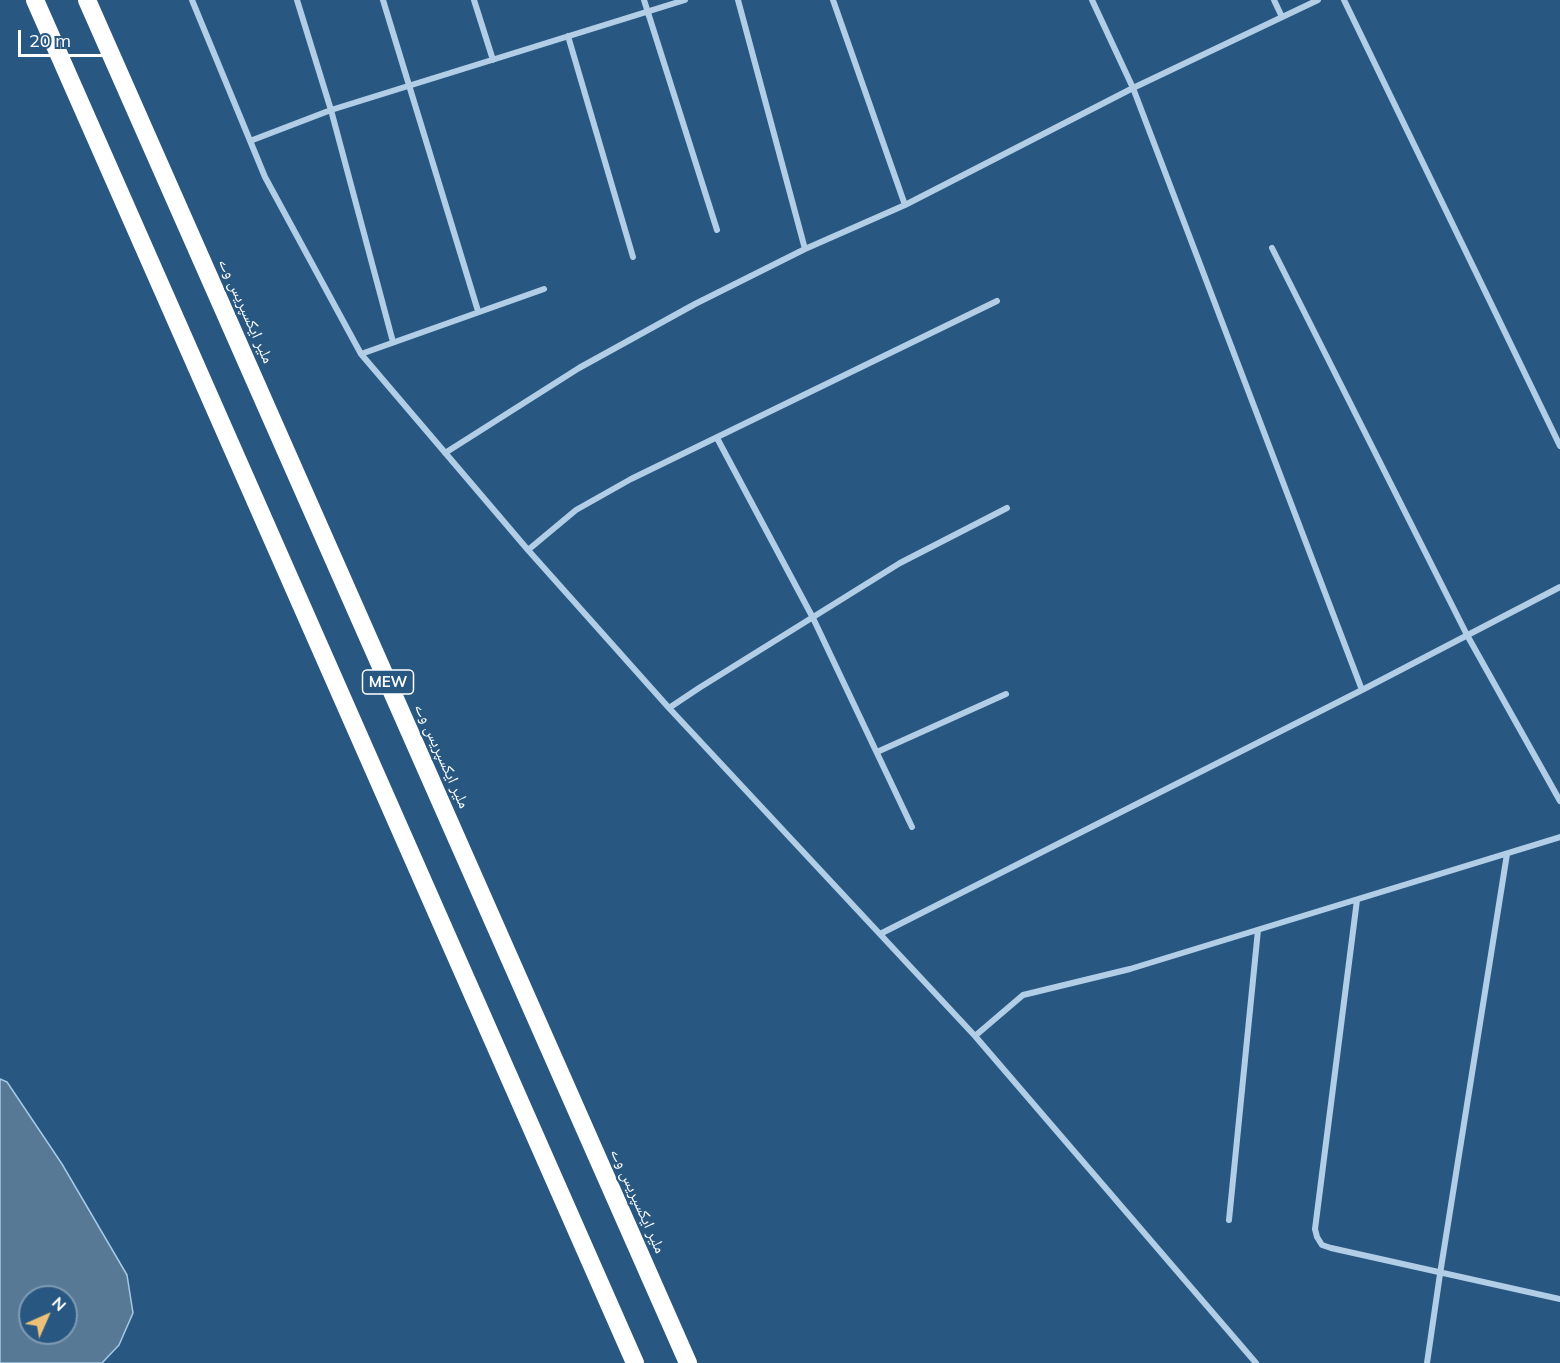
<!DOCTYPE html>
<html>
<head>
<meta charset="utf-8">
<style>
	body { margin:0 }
	#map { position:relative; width:1560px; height:1363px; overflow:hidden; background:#285881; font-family:Mulish,sans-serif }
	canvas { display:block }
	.north { position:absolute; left:18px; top:1285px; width:60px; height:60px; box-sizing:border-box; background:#285881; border:2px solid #7e9bb3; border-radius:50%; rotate:45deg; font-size:16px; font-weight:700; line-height:24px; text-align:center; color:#fff }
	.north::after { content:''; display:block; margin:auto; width:21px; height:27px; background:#edc077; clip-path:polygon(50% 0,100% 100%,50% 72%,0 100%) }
	.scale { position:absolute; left:18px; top:30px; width:92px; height:27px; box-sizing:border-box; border:3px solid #fff; border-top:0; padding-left:8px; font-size:18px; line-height:21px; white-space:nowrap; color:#fff; -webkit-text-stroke:4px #285881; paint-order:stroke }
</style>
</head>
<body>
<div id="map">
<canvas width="1560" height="1363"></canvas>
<div class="north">N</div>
<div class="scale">20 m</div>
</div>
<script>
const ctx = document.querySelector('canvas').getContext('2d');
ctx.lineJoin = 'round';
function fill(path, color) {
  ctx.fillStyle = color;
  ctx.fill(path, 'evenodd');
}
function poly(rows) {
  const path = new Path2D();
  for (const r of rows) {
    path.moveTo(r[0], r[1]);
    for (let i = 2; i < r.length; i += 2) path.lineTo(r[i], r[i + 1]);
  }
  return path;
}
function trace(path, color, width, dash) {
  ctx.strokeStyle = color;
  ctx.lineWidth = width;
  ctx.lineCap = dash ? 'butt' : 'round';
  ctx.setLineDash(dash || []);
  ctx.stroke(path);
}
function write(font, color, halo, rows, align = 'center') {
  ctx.font = font + ' Mulish,"Noto Naskh Arabic",sans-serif';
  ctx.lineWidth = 4.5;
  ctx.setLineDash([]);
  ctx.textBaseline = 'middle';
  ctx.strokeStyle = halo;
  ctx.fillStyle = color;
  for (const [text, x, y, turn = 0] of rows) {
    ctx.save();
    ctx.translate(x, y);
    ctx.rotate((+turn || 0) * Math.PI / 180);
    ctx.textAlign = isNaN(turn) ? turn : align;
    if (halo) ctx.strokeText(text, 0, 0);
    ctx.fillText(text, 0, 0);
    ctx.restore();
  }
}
const water = poly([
	[0,1079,7,1082,62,1164,127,1275,133,1313,119,1345,102,1363,0,1363,0,1079],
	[30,1297,66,1297,66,1333,30,1333,30,1297]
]);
fill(water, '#587996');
trace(water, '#a5cae6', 1.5);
trace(poly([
	[192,0,265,177,361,354,528,550,669,708,975,1036,1256,1363],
	[297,0,331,110,393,342],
	[383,0,478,311],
	[474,0,493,60],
	[644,0,717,230],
	[738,0,805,249],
	[833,0,905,205],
	[1092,0,1133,88,1362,690],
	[1274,0,1282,17],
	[1344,0,1560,446],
	[568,36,633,257],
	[250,141,331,110,685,0],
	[1272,248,1467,635,1560,801],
	[361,354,544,289],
	[717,438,813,618,912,827],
	[445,453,579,368,695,304,805,249,905,205,1133,88,1318,0],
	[528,550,576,510,631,479,997,301],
	[669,708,699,688,900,563,1007,508],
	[877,752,1006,694],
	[1357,900,1315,1229,1317,1237,1322,1245,1331,1248,1560,1299],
	[880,934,1362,690,1560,587],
	[975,1036,1023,995,1130,969,1560,837],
	[1229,1220,1258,930],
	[1427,1363,1440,1274,1507,854]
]), '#b1cee6', 6);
trace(poly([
	[35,0,635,1363],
	[87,0,688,1363]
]), '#fff', 18);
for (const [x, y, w] of [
	[388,682,51]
]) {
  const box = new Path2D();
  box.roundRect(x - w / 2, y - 12, w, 24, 4.5);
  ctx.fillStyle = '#285881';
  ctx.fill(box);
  trace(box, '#fff', 1.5);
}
write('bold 15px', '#fff', null, [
	["MEW",388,682]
]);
write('16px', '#fff', '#285881', [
	["ملیر ایکسپریس وے",246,311,66],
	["ملیر ایکسپریس وے",442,756,66],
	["ملیر ایکسپریس وے",638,1201,66]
]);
</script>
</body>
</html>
